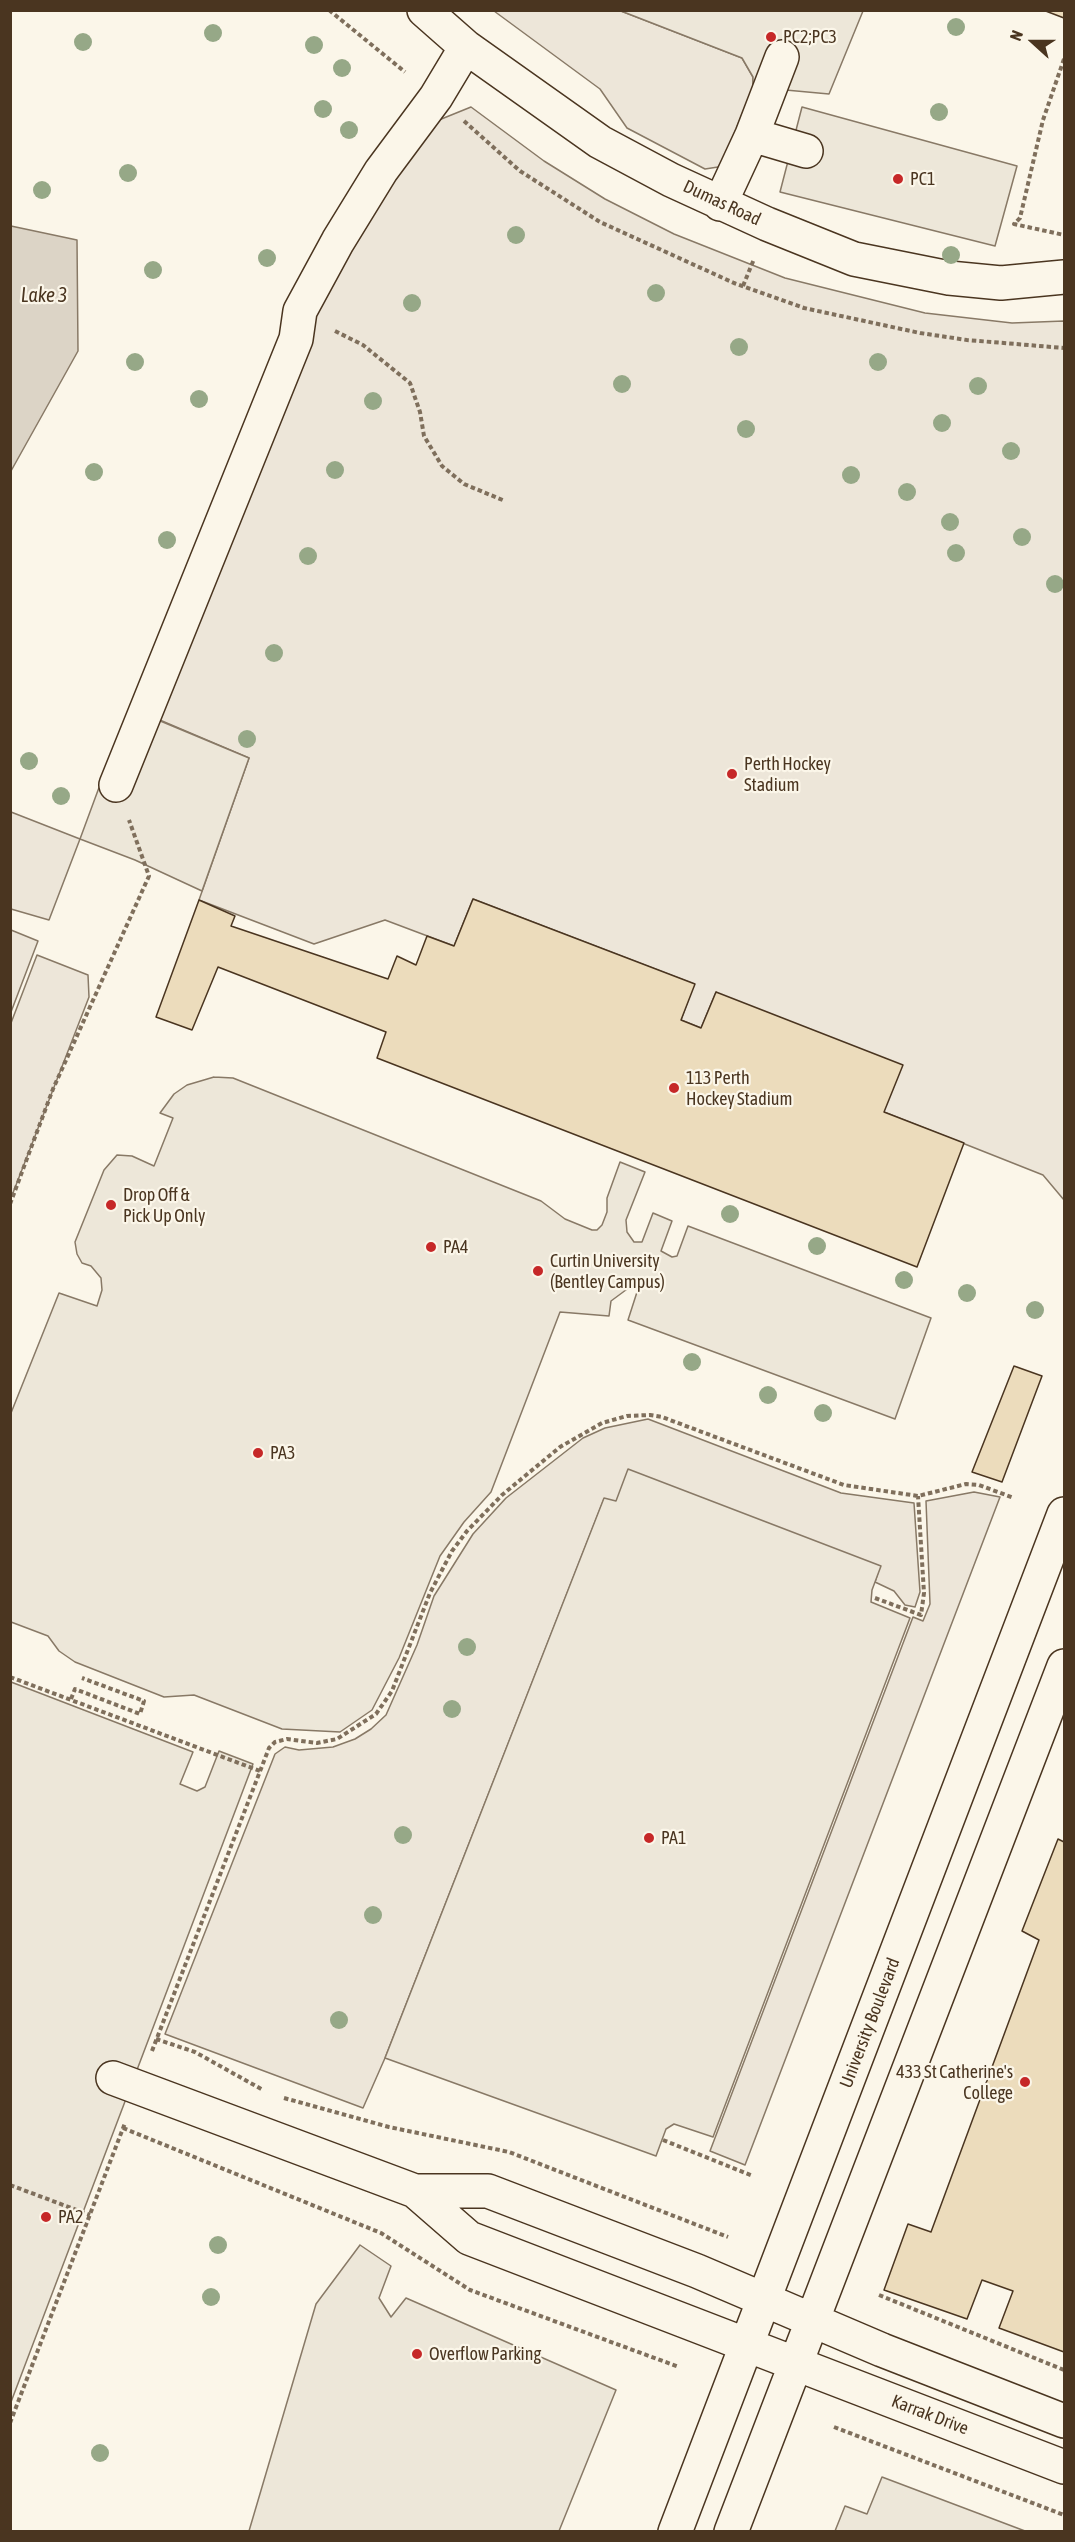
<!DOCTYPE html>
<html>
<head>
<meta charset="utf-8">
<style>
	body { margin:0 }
	#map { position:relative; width:1075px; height:2542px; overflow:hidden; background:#fbf6e9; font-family:"Asap Condensed",sans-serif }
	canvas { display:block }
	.frame { position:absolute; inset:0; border:12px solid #4a3520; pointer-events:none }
	.north { position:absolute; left:1003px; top:12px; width:60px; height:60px; -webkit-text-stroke:4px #fbf6e9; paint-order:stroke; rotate:291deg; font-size:16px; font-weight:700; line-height:24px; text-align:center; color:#4a3520 }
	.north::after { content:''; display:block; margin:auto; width:21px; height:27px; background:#4a3520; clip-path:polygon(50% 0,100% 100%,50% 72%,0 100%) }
</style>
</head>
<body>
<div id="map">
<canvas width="1075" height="2542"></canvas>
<div class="frame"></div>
<div class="north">N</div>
</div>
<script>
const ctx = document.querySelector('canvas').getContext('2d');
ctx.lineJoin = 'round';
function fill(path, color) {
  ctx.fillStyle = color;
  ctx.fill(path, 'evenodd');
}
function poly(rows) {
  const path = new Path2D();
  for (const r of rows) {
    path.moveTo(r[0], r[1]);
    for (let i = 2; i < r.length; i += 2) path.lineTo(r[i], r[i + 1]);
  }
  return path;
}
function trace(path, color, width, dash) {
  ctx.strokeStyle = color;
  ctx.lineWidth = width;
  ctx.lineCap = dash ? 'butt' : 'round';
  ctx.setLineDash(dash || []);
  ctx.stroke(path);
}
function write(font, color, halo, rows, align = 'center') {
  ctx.font = font + ' "Asap Condensed",sans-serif';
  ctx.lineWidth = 4.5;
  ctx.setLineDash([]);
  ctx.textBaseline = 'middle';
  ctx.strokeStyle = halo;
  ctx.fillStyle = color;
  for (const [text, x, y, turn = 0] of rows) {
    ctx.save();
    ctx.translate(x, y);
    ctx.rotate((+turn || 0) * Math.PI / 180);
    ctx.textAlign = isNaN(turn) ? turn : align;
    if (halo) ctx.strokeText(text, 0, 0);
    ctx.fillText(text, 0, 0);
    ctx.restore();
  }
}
const green = poly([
	[494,11,621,11,742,58,753,77,753,87,724,159,718,167,705,169,627,128,600,89,494,11],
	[471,107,544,161,605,199,674,234,785,278,925,313,1012,323,1064,321,1064,1200,1043,1175,884,1112,716,992,701,1028,681,1020,694,984,473,899,454,946,385,920,314,944,199,900,249,758,155,718,322,299,347,248,434,122,471,107],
	[11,812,80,839,49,920,11,909,11,812],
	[11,930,38,941,11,1012,11,930],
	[37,955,88,975,89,997,11,1198,11,1023,37,955],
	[648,1419,841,1493,914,1503,920,1592,915,1607,905,1605,894,1591,875,1582,880,1566,604,1499,385,2058,363,2108,165,2034,275,1754,285,1747,299,1750,333,1747,355,1739,371,1729,386,1715,417,1645,434,1596,473,1534,506,1498,583,1438,605,1428,648,1419],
	[974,1492,1000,1497,745,2165,710,2151,913,1617,923,1621,930,1604,926,1501,974,1492]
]);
fill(green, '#ede6d9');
trace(green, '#887966', 1.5);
const parking = poly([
	[621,11,863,11,829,94,753,87,753,77,742,58,621,11],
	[802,107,1017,166,995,246,780,192,802,107],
	[134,710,249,758,202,891,135,860,80,839,121,728,134,710],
	[214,1077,233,1078,541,1201,565,1219,592,1230,597,1230,602,1225,607,1212,607,1198,620,1162,645,1172,626,1220,627,1232,634,1242,642,1242,653,1213,672,1221,661,1251,672,1257,677,1256,688,1226,931,1318,895,1419,628,1320,638,1289,634,1284,611,1301,609,1316,560,1312,491,1492,464,1522,440,1556,399,1658,372,1710,340,1732,282,1729,194,1695,164,1697,75,1662,59,1651,48,1636,11,1622,11,1413,59,1293,97,1306,102,1290,101,1278,91,1266,82,1263,77,1254,75,1242,104,1170,117,1155,132,1156,154,1166,173,1118,160,1113,174,1094,187,1085,214,1077],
	[628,1469,881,1566,872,1590,871,1602,910,1618,713,2137,674,2124,666,2129,656,2156,385,2058,604,1498,616,1501,628,1469],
	[11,1682,193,1752,180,1784,197,1791,205,1787,219,1751,253,1764,11,2402,11,1682],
	[360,2245,391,2266,379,2298,391,2317,406,2298,616,2390,559,2531,249,2531,316,2304,360,2245],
	[882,2477,1025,2531,835,2531,845,2506,867,2514,882,2477]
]);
fill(parking, '#ede7d9');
trace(parking, '#887966', 1.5);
const water = poly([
	[11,226,77,240,78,351,11,471,11,226]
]);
fill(water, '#dcd4c6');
trace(water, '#887966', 1.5);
const building = poly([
	[1043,10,1064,10,1064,18,1043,10],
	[473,899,695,984,681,1020,701,1028,716,992,903,1065,884,1112,964,1143,917,1267,377,1058,386,1032,218,967,192,1030,156,1017,199,900,235,916,231,926,388,979,397,956,416,965,427,936,454,946,473,899],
	[1014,1366,1042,1376,1002,1482,972,1472,1014,1366],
	[1058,1839,1064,1842,1064,2352,999,2328,1013,2291,982,2280,967,2319,884,2290,908,2224,931,2232,1039,1940,1022,1931,1058,1839]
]);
fill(building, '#ecdcbc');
trace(building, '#4a3520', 1.5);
const minor = poly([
	[424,10,466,47,600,142,671,180,767,224,854,259,949,278,1001,283,1064,277],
	[752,135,806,151],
	[720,204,752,135,782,57],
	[116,785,296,339,300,311,338,241,381,171,436,97,466,47],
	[113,2078,415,2191,488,2191,697,2271,882,2350,1064,2421],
	[415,2191,469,2238,1064,2467],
	[675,2532,1064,1514],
	[731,2532,1064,1666]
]);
trace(minor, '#4a3520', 36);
trace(poly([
	[329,10,405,72],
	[1064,59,1043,120,1020,218,1014,224,1064,235],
	[464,121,520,171,600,222,734,283,804,308,920,333,967,340,1064,348],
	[743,286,754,259],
	[335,331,363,345,410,383,420,412,424,436,442,466,464,484,505,501],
	[10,1204,53,1089,149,876,129,820],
	[875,1598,921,1615,924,1593,918,1496],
	[10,1677,260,1771],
	[71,1699,75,1689,140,1714,144,1701,82,1678],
	[156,2039,195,2052,263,2090],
	[152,2051,269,1748,275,1742,287,1739,317,1743,337,1739,376,1714,392,1691,430,1593,452,1551,467,1531,502,1495,560,1447,602,1423,627,1416,650,1415,662,1417,844,1485,918,1496,966,1484,979,1485,1014,1498],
	[284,2098,389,2127,509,2152,728,2237],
	[123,2128,381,2233,470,2290,679,2367],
	[663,2140,753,2176],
	[10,2185,90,2215],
	[879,2295,1064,2370],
	[10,2423,125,2123],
	[834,2427,1064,2515]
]), '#7f6f5c', 4, [4.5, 3]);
trace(minor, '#fbf6e9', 33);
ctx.fillStyle = '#96a887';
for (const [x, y] of [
	[956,27],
	[213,33],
	[83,42],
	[314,45],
	[342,68],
	[323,109],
	[939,112],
	[349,130],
	[128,173],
	[42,190],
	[516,235],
	[951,255],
	[267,258],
	[153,270],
	[656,293],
	[412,303],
	[739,347],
	[135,362],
	[878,362],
	[622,384],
	[978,386],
	[199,399],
	[373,401],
	[942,423],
	[746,429],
	[1011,451],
	[335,470],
	[94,472],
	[851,475],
	[907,492],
	[950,522],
	[1022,537],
	[167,540],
	[956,553],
	[308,556],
	[1055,584],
	[274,653],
	[247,739],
	[29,761],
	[61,796],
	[730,1214],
	[817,1246],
	[904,1280],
	[967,1293],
	[1035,1310],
	[692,1362],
	[768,1395],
	[823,1413],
	[467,1647],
	[452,1709],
	[403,1835],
	[373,1915],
	[339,2020],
	[218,2245],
	[211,2297],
	[100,2453]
]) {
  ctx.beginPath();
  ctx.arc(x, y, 9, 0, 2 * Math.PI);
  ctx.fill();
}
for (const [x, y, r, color] of [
	[771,37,6,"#c62828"],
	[898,179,6,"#c62828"],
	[732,774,6,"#c62828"],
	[674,1088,6,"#c62828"],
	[111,1205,6,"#c62828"],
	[431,1247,6,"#c62828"],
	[538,1271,6,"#c62828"],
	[258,1453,6,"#c62828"],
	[649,1838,6,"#c62828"],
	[1025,2082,6,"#c62828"],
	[46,2217,6,"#c62828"],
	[417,2354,6,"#c62828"]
]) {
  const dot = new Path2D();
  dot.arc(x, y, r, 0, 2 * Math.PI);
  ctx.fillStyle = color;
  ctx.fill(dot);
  trace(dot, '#fbf6e9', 2);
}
write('18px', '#4a3520', '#fbf6e9', [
	["PC2;PC3",783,37],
	["PC1",910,179],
	["Perth Hockey",744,764],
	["Stadium",744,785],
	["113 Perth",686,1078],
	["Hockey Stadium",686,1099],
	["Drop Off &",123,1195],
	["Pick Up Only",123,1216],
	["PA4",443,1247],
	["Curtin University",550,1261],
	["(Bentley Campus)",550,1282],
	["PA3",270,1453],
	["PA1",661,1838],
	["433 St Catherine's",1013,2072,"right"],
	["College",1013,2093,"right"],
	["PA2",58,2217],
	["Overflow Parking",429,2354]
], 'left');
write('18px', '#4a3520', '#fbf6e9', [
	["Dumas Road",722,203,25],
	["University Boulevard",870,2023,-69],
	["Karrak Drive",930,2415,21]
]);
write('italic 20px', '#4a3520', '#fbf6e9', [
	["Lake 3",44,296]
]);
</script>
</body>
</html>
